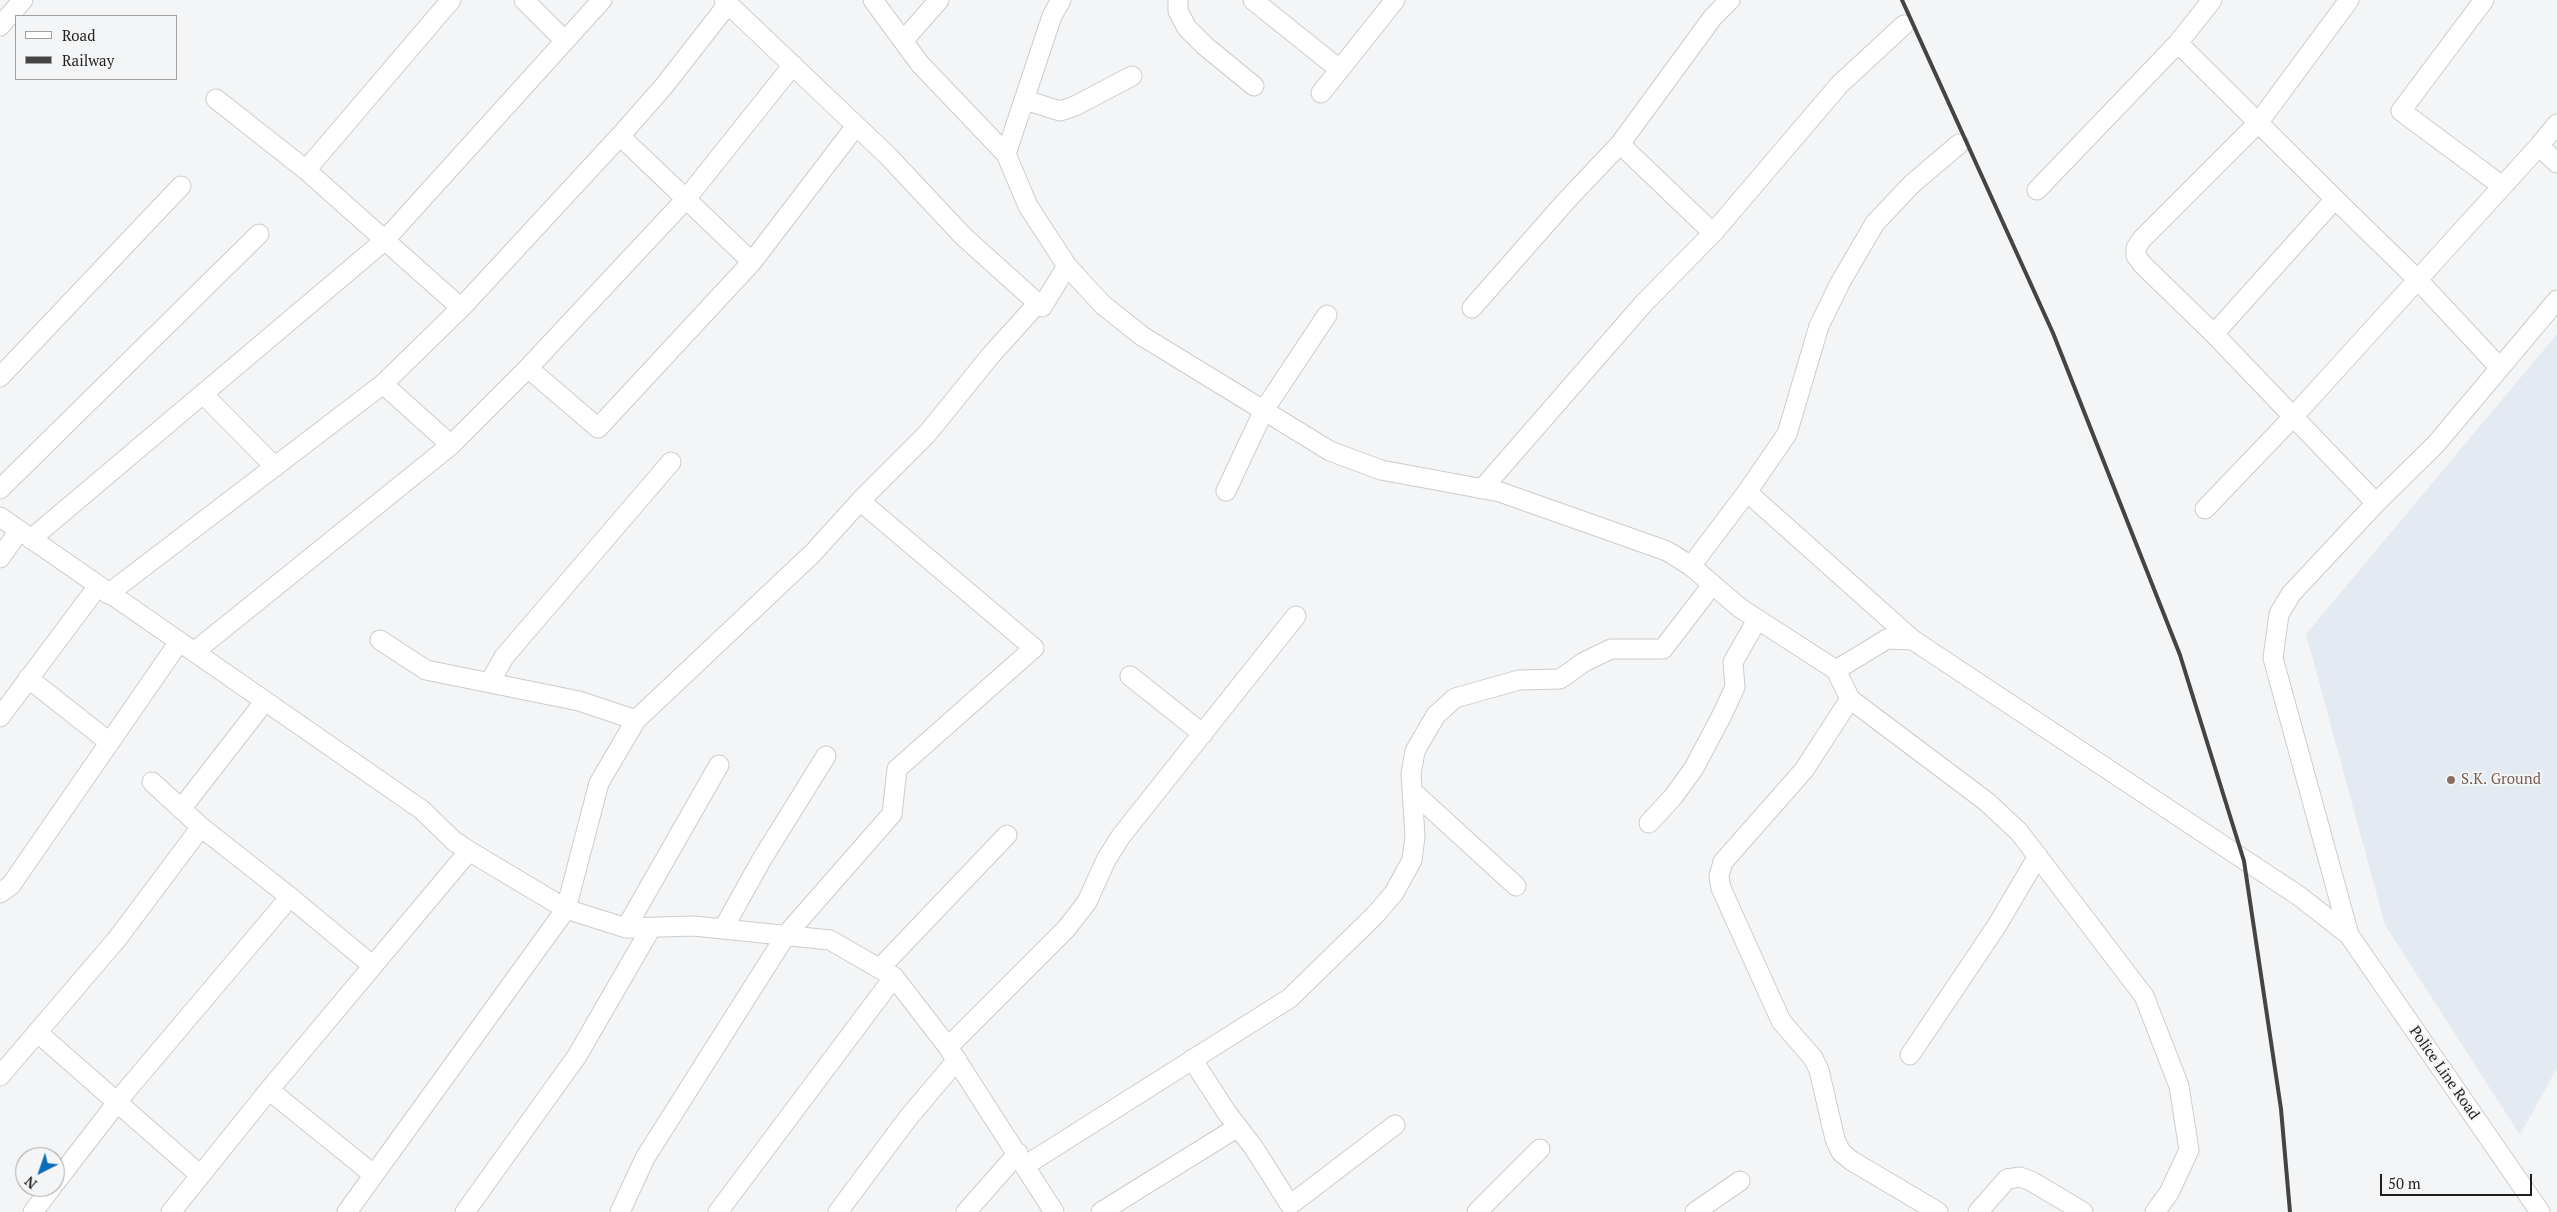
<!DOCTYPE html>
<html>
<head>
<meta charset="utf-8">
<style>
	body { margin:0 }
	#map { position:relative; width:2557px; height:1212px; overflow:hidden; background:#f4f5f6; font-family:"PT Serif",serif }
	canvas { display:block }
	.legend { position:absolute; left:15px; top:15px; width:162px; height:65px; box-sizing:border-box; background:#f4f5f6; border:1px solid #9f9fa0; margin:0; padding:6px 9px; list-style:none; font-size:15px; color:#1f1f1f }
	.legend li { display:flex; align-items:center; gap:10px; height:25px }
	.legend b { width:25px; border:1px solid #9f9fa0 }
	.north { position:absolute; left:15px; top:1147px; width:50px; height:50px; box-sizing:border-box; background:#f4f5f6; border:1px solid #9f9fa0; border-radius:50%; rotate:221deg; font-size:14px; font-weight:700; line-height:20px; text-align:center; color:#1f1f1f }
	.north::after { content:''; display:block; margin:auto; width:18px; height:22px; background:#076db9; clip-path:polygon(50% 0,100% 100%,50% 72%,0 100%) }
	.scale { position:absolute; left:2380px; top:1174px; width:152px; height:22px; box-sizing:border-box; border:2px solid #1f1f1f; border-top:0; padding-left:6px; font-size:15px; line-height:18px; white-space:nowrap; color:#1f1f1f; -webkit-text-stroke:4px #f4f5f6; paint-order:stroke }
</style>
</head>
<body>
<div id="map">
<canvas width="2557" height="1212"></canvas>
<ul class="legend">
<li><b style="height:6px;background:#fff"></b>Road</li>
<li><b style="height:6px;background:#444"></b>Railway</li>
</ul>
<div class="north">N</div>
<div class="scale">50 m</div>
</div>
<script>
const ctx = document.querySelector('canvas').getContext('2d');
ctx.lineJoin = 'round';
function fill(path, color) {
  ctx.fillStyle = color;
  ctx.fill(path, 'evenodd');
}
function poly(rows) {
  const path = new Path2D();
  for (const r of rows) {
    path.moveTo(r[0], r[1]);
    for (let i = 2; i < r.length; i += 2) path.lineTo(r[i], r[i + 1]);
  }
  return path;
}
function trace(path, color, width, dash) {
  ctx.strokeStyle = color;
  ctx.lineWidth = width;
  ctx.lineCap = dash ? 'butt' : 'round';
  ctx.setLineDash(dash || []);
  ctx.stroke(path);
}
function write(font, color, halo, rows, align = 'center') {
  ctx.font = font + ' "PT Serif",serif';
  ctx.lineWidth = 4;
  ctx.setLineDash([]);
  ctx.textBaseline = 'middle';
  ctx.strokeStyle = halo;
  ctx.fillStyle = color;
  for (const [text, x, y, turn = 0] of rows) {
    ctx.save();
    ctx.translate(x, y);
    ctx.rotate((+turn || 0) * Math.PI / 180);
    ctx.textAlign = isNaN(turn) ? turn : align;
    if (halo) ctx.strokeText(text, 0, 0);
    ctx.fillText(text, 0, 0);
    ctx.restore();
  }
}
fill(poly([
	[2557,334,2557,1068,2520,1135,2385,925,2306,634]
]), '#e4eaf1');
const minor = poly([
	[524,0,565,41],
	[724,0,888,156,964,237,1042,307,1067,266],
	[873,0,920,64,1006,154,1028,206,1067,266,1103,305,1142,336,1330,451,1381,470,1500,492,1667,551,1691,566,1740,608,1836,670,1887,639,1913,640,2299,896,2349,935,2540,1212],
	[1178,0,1178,11,1187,28,1205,46,1254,86],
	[1253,0,1339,69],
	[2212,0,2178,43,2335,199],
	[2484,0,2401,111,2502,186],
	[0,26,23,0],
	[903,41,939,0],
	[1321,93,1395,0],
	[216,99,306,170,461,308],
	[1025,100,1060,111,1075,106,1132,76],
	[2557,124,2539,146,2557,163],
	[620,136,752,262],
	[1620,144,1713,233],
	[1006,154,1052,16,1061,0],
	[306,170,451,0],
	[2037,190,2178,43],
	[1472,308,1566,201,1620,144,1713,17,1730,0],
	[2214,334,2143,265,2136,256,2136,248,2142,239,2258,123,2349,0],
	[528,368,598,428,752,262,856,126],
	[0,377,181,186],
	[383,384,451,445],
	[203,394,275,467],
	[0,489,259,234],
	[1482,489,1644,303,1713,233,1840,84,1904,25],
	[1226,491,1264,410,1327,315],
	[1747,492,1913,640],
	[2376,503,2214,334,2335,199,2418,280,2500,368],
	[2205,509,2293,417,2539,146],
	[0,517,422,810,454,841,469,851,566,909,626,928,694,926,830,940,894,977,948,1047,1054,1212],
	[31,539,384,241,602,0],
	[0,558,19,531],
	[1691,566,1747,492,1787,434,1819,326,1840,283,1875,223,1912,184,1959,144],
	[108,594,383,384,461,308,620,136,664,86,728,4],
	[380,640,426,670,579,701,636,720],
	[194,652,451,445,528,368,686,199,793,65],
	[1836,670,1850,699,1987,802,2019,832,2144,996,2179,1086,2189,1150,2169,1193,2155,1212],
	[1130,676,1203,734],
	[28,678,109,742],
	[490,682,504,657,671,462],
	[1850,699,1804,770,1723,862,1719,876,1721,888,1781,1021,1813,1058,1819,1070,1835,1139,1841,1152,1852,1161,1938,1212],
	[0,717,98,586],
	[152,782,201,827,290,897,373,966],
	[1412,791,1516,886],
	[181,809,265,701],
	[1649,823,1673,797,1694,768,1722,715,1735,687,1733,662,1757,620],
	[0,893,11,885,179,642],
	[626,928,719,765],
	[723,929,762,859,826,756],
	[2349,935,2273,658,2279,614,2291,594,2376,503,2436,444,2557,300],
	[880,968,1007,835],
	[37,1032,200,1175],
	[948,1047,1066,929,1087,902,1106,860,1121,836,1296,616],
	[1910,1055,1996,927,2038,856],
	[1192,1059,1227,1113,1254,1148,1290,1205,1395,1125],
	[0,1076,117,939,201,827],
	[269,1090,374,1175],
	[1026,1165,1290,998,1375,915,1394,893,1412,860,1415,836,1411,774,1415,751,1436,715,1455,698,1519,680,1560,679,1584,662,1611,649,1663,649,1712,585],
	[55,1183,126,1091,290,897],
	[33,1212,52,1187],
	[171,1212,269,1090,469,851],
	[347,1212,566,909,599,783,636,720,813,553,860,501,927,434,991,355,1038,303],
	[465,1212,577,1056,651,928],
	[620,1212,645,1158,786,935,892,814,897,769,1034,648,860,501],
	[718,1212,894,977],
	[838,1212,908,1118,957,1060],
	[966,1212,1018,1153],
	[1101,1212,1238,1127],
	[1477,1212,1540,1149],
	[1695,1212,1740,1181],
	[1978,1212,2007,1179,2020,1177,2031,1181,2083,1212]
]);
trace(minor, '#cbcccd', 21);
trace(minor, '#fff', 19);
trace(poly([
	[1902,0,2053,333,2180,655,2244,861,2281,1109,2290,1212]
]), '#444', 4);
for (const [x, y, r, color] of [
	[2451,780,5,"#8d6e63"]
]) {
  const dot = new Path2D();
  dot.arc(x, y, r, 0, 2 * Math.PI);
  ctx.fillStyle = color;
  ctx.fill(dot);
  trace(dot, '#f4f5f6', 2);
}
write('15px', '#785e54', '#f4f5f6', [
	["S.K. Ground",2461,780]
], 'left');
write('15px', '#1f1f1f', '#f4f5f6', [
	["Police Line Road",2444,1073,55]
]);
</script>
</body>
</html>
